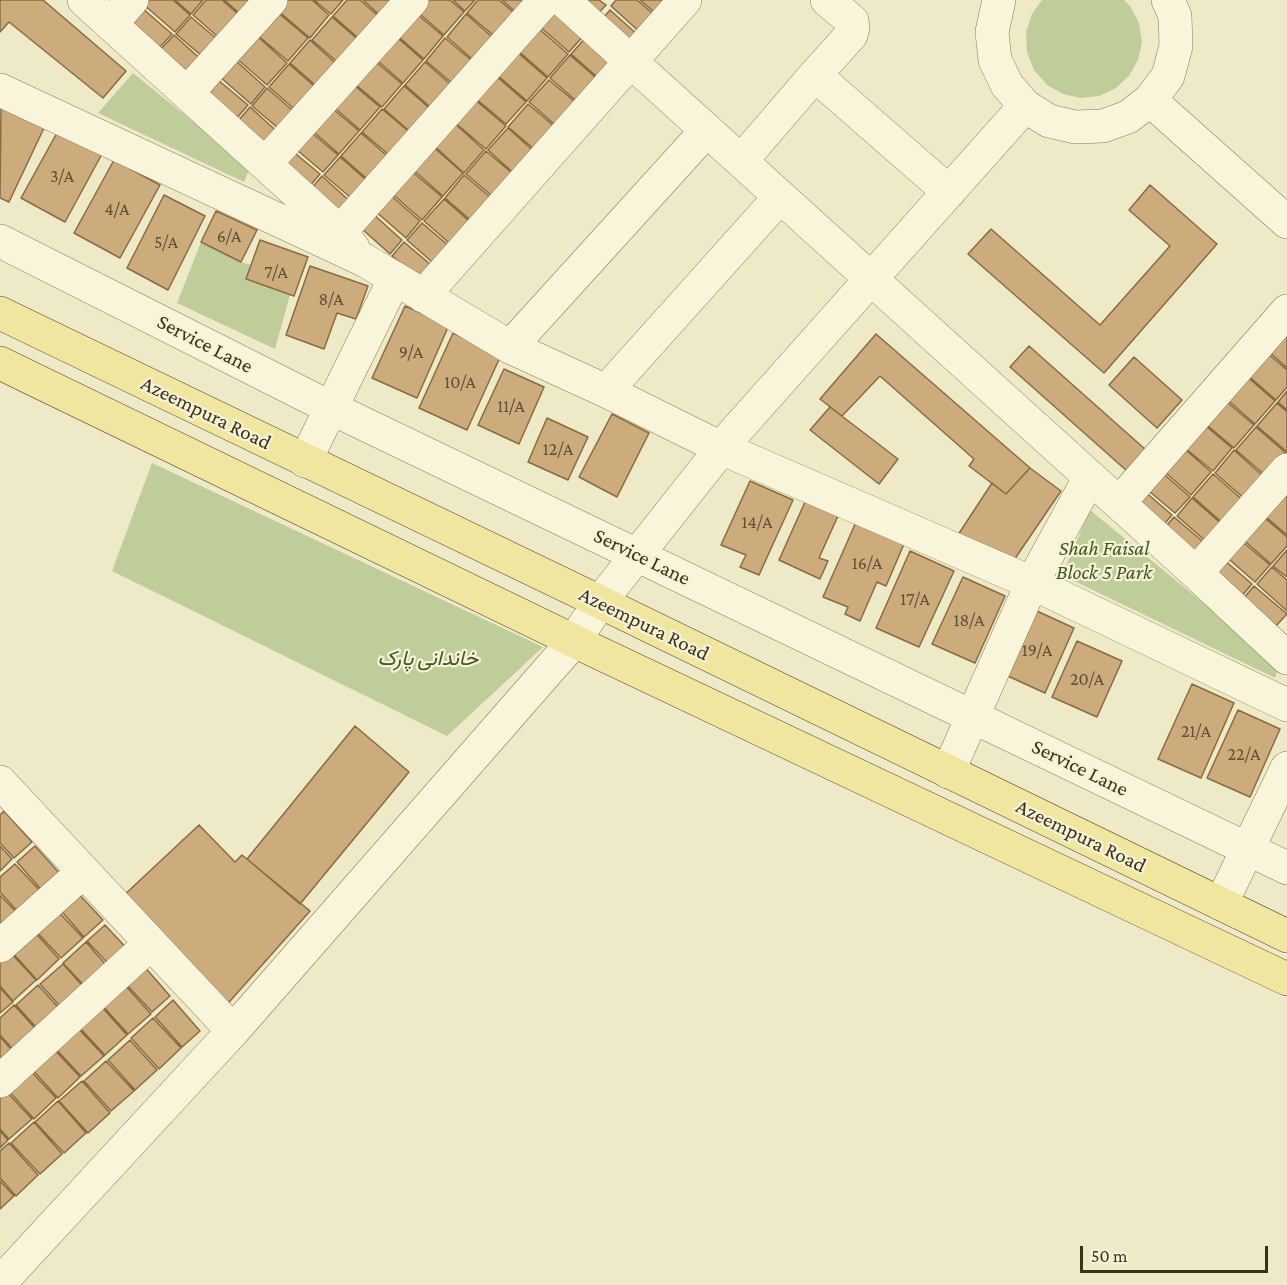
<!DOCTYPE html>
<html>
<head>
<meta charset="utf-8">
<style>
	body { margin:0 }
	#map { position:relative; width:1287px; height:1285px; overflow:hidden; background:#eee9c6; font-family:"Crimson Pro",serif }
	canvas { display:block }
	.scale { position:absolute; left:1080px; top:1246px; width:188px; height:27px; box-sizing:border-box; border:3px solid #3a311f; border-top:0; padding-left:8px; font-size:18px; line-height:21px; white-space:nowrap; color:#3a311f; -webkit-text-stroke:4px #f6f2d6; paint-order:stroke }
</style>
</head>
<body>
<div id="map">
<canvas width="1287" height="1285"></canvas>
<div class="scale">50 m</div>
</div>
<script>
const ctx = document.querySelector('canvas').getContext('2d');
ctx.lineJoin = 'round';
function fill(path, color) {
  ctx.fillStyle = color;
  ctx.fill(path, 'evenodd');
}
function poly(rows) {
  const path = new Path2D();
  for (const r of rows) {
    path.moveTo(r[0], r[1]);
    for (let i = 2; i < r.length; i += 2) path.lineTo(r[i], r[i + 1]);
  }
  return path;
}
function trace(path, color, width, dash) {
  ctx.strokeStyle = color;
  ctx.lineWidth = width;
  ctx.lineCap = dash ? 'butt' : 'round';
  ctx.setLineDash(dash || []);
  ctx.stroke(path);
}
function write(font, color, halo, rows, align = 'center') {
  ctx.font = font + ' "Crimson Pro",Vazirmatn,serif';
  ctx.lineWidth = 4.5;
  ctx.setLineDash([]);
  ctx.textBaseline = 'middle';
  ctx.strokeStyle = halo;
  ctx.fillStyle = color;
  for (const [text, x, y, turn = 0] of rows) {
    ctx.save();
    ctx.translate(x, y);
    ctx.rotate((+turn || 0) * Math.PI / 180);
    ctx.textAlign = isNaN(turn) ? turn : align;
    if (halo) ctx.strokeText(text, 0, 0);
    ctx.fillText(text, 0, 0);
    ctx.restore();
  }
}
fill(poly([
	[1042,0,1124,0,1130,6,1139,23,1142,42,1138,60,1129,76,1116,88,1099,96,1081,98,1063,94,1047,85,1034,70,1027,52,1026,32,1032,14],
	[133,73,250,168,244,182,98,113],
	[201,242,241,262,251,265,246,280,290,295,275,349,177,303],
	[152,463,543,647,447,736,112,571],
	[1090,510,1279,665,1275,678,1062,575]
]), '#becd9a');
const building = poly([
	[0,0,43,0,126,71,103,98,9,22,0,32,0,0],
	[146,0,173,0,190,15,175,32,143,4,146,0],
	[175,0,203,0,191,14,175,0],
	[206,0,222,0,245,20,225,43,193,15,206,0],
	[224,0,261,0,245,18,224,0],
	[286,0,312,0,329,15,310,38,277,10,286,0],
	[314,0,343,0,331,14,314,0],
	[347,0,360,0,383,20,364,43,333,16,347,0],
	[363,0,402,0,385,20,363,0],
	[421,0,450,0,464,12,444,35,414,9,421,0],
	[453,0,475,0,465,11,453,0],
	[478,0,499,0,519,17,499,40,467,13,478,0],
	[502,0,534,0,520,16,502,0],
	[571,0,599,0,606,5,593,19,571,0],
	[616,0,637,0,657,17,642,34,611,6,616,0],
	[640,0,672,0,659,16,640,0],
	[554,7,585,34,569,52,538,25,554,7],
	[142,8,172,34,160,47,130,22,142,8],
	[412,10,443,36,424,59,393,32,412,10],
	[610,10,639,36,627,50,598,24,610,10],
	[276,11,308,38,288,61,256,34,276,11],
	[466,14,498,42,479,65,447,37,466,14],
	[191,17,224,45,209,62,176,34,191,17],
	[332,17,363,44,343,67,312,40,332,17],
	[537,27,568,54,548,77,517,50,537,27],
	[391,32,423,60,403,83,371,55,391,32],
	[255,34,287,63,267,85,235,57,255,34],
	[174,35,206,64,194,77,161,49,174,35],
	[588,35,619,62,603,82,571,54,588,35],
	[445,38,477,65,458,88,426,61,445,38],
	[310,40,341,68,321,90,290,63,310,40],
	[516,51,547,78,527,101,496,74,516,51],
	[570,55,602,83,582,106,550,78,570,55],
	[369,56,402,84,382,107,349,79,369,56],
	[234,59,265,87,251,104,219,76,234,59],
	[425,62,456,89,436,112,405,85,425,62],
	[289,64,321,92,301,115,269,87,289,64],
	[495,75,526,102,506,124,475,98,495,75],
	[218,80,248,105,236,119,206,94,218,80],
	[348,80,380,107,360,130,328,102,348,80],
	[549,80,581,107,561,130,529,102,549,80],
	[404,86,435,113,415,136,384,109,404,86],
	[267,88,300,117,285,134,252,106,267,88],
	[473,98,506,126,486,149,453,121,473,98],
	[326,103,359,131,339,154,307,126,326,103],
	[528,104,560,131,540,154,508,127,528,104],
	[250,107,282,136,270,150,238,121,250,107],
	[1,108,44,128,9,202,0,198,1,108],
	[382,109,414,136,394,159,362,132,382,109],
	[452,121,484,150,464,173,432,144,452,121],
	[306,128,338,155,323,172,291,145,306,128],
	[508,128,538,155,518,177,488,150,508,128],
	[58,131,102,154,65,222,21,198,58,131],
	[361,133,393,161,373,184,341,156,361,133],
	[431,145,463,173,443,196,411,168,431,145],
	[290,149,320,174,308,188,278,163,290,149],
	[486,151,518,178,498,201,466,174,486,151],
	[340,157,372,185,357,203,324,175,340,157],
	[114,160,160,185,120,258,74,233,114,160],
	[409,169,442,197,422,220,389,191,409,169],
	[464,175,496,202,476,225,445,198,464,175],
	[322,176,354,205,342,218,310,190,322,176],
	[1150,185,1217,244,1104,373,968,254,991,229,1100,325,1170,246,1129,210,1150,185],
	[388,193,420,221,406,238,374,210,388,193],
	[164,195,205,216,168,290,127,268,164,195],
	[444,199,476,227,456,249,424,221,444,199],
	[216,211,257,230,241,262,201,242,216,211],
	[373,214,402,240,390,254,361,228,373,214],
	[422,223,455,251,440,269,407,240,422,223],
	[260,240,308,257,294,296,246,279,260,240],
	[404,242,437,270,425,284,392,256,404,242],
	[310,266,368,286,356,319,337,313,324,349,286,335,310,266],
	[405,306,449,325,417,398,372,378,405,306],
	[1287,328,1287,368,1266,349,1287,328],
	[453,333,501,355,467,430,419,408,453,333],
	[876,334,1030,468,1006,494,969,466,974,459,880,376,842,416,820,399,876,334],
	[1029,346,1146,450,1127,471,1010,367,1029,346],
	[1265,351,1287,370,1287,387,1276,400,1245,373,1265,351],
	[1134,357,1182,400,1157,428,1109,385,1134,357],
	[504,369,544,387,519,444,478,425,504,369],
	[1243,373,1275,401,1255,424,1223,396,1243,373],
	[1287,391,1287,410,1278,402,1287,391],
	[1221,397,1254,425,1234,448,1201,420,1221,397],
	[1277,403,1287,412,1287,452,1257,426,1277,403],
	[830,407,898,459,879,484,810,430,830,407],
	[612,414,649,433,617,497,579,477,612,414],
	[547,418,588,437,568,480,528,462,547,418],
	[1200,421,1232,448,1213,471,1180,444,1200,421],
	[1256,427,1287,454,1267,477,1236,450,1256,427],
	[1179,444,1211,472,1191,495,1159,467,1179,444],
	[1234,450,1265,478,1246,500,1215,473,1234,450],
	[1030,468,1061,491,1012,563,954,541,992,483,1006,494,1030,468],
	[1158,469,1190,497,1175,513,1143,486,1158,469],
	[1213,474,1245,502,1225,525,1193,497,1213,474],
	[750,481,793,500,759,575,740,567,746,555,721,545,750,481],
	[1280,489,1287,495,1287,535,1260,512,1280,489],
	[1143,490,1172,515,1160,529,1131,504,1143,490],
	[809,493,842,507,819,558,828,561,820,579,779,560,809,493],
	[1192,498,1224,526,1209,544,1177,516,1192,498],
	[1259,513,1287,537,1287,546,1271,564,1239,536,1259,513],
	[1174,517,1207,545,1195,560,1162,531,1174,517],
	[856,522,904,544,886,586,877,582,860,621,845,614,848,607,823,597,856,522],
	[1238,538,1270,565,1255,582,1223,554,1238,538],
	[1287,550,1287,577,1273,566,1287,550],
	[910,551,954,571,919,647,876,628,910,551],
	[1223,559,1252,584,1240,598,1210,573,1223,559],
	[1272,567,1287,580,1287,611,1257,584,1272,567],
	[963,577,1005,596,975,663,932,644,963,577],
	[1254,586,1287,614,1274,628,1242,600,1254,586],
	[1028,607,1074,628,1045,693,999,672,1028,607],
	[1077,641,1122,661,1097,717,1052,697,1077,641],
	[1192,684,1234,703,1201,778,1158,759,1192,684],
	[1238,710,1280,729,1250,797,1207,778,1238,710],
	[355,726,409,772,300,904,247,859,355,726],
	[4,811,32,842,14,858,0,843,0,815,4,811],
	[199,825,235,862,242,855,310,911,223,1009,121,898,199,825],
	[0,846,12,859,0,871,0,846],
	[35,846,62,876,44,893,17,862,35,846],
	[15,864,43,894,20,914,0,892,0,877,15,864],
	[75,890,103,920,84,937,57,906,75,890],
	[0,895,19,915,0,933,0,895],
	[55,908,83,938,61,958,33,928,55,908],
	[105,925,133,955,115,971,87,941,105,925],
	[32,929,59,959,37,980,10,950,32,929],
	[86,942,113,973,91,993,63,963,86,942],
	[8,950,36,980,13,1001,0,986,0,958,8,950],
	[63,964,90,994,67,1014,40,984,63,964],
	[143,965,170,996,152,1012,124,982,143,965],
	[123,983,151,1014,128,1034,101,1004,123,983],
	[38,985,66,1016,44,1036,16,1005,38,985],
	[0,988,13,1002,0,1013,0,988],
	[173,1000,200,1031,182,1047,155,1017,173,1000],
	[14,1005,43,1037,20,1057,0,1035,0,1018,14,1005],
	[100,1005,127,1035,105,1055,77,1025,100,1005],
	[153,1018,181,1048,159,1069,131,1038,153,1018],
	[76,1026,104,1056,81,1076,53,1046,76,1026],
	[0,1037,19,1058,0,1075,0,1037],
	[130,1040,157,1070,135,1090,108,1060,130,1040],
	[51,1046,80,1077,58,1098,29,1066,51,1046],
	[106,1061,134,1091,111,1111,84,1081,106,1061],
	[27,1067,56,1098,34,1119,5,1087,27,1067],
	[82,1081,110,1113,88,1133,59,1101,82,1081],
	[3,1088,32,1119,9,1139,0,1129,0,1091,3,1088],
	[58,1101,86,1133,64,1153,35,1122,58,1101],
	[34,1122,62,1154,40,1174,11,1143,34,1122],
	[0,1131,8,1140,0,1148,0,1131],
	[9,1143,38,1175,16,1196,0,1178,0,1151,9,1143],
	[0,1181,14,1196,0,1209,0,1181]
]);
fill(building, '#ccac7c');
trace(building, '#896b42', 1.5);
const minor = poly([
	[84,0,340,232,353,248],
	[563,0,1196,573,1287,658],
	[999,0,992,32,995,60,1007,85,1025,106,1049,121,1075,127,1103,126,1128,117,1150,100,1168,76,1176,46,1175,16,1168,0],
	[111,24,132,0],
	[815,75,851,35,853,28,852,21,827,0],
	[0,90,364,260,510,347,606,391,721,448,1032,583,1287,705],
	[187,93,271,0],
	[1150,100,1287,222],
	[741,161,815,75,949,192],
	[265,164,412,0],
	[340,232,545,0],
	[0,241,331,408,1287,868],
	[423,296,685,0],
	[510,347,707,130],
	[606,391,780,197],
	[305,461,395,278],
	[1119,503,1287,311],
	[1196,573,1287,470],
	[948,772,1032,583,1090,477],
	[0,782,233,1031],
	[1221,904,1287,768],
	[0,946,83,872],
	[0,1081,150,944],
	[0,1283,233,1031,574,641,600,602,732,435,1025,106]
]);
const major = poly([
	[0,313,600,602,1287,936],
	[0,363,574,641,1287,979]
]);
trace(minor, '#8a7c5c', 34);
trace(major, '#584a30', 34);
trace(minor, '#f9f5da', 33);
trace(major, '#f1e69f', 33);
write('18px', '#5e5036', null, [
	["3/A",62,176],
	["4/A",117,209],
	["6/A",229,236],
	["5/A",166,242],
	["7/A",276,272],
	["8/A",331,299],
	["9/A",411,352],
	["10/A",460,382],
	["11/A",511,406],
	["12/A",558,449],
	["14/A",757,522],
	["16/A",867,563],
	["17/A",915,599],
	["18/A",969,620],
	["19/A",1037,650],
	["20/A",1087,679],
	["21/A",1196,731],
	["22/A",1244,754]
]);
write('21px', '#3a311f', '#f6f2d6', [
	["Service Lane",205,344,27],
	["Azeempura Road",206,413,26],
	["Service Lane",642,557,26],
	["Azeempura Road",644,624,26],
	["Service Lane",1080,768,26],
	["Azeempura Road",1081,836,26]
]);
write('italic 21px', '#425626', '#f6f2d6', [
	["Shah Faisal",1104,549],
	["Block 5 Park",1104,573],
	["خاندانی پارک",428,659]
]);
</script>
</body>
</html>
